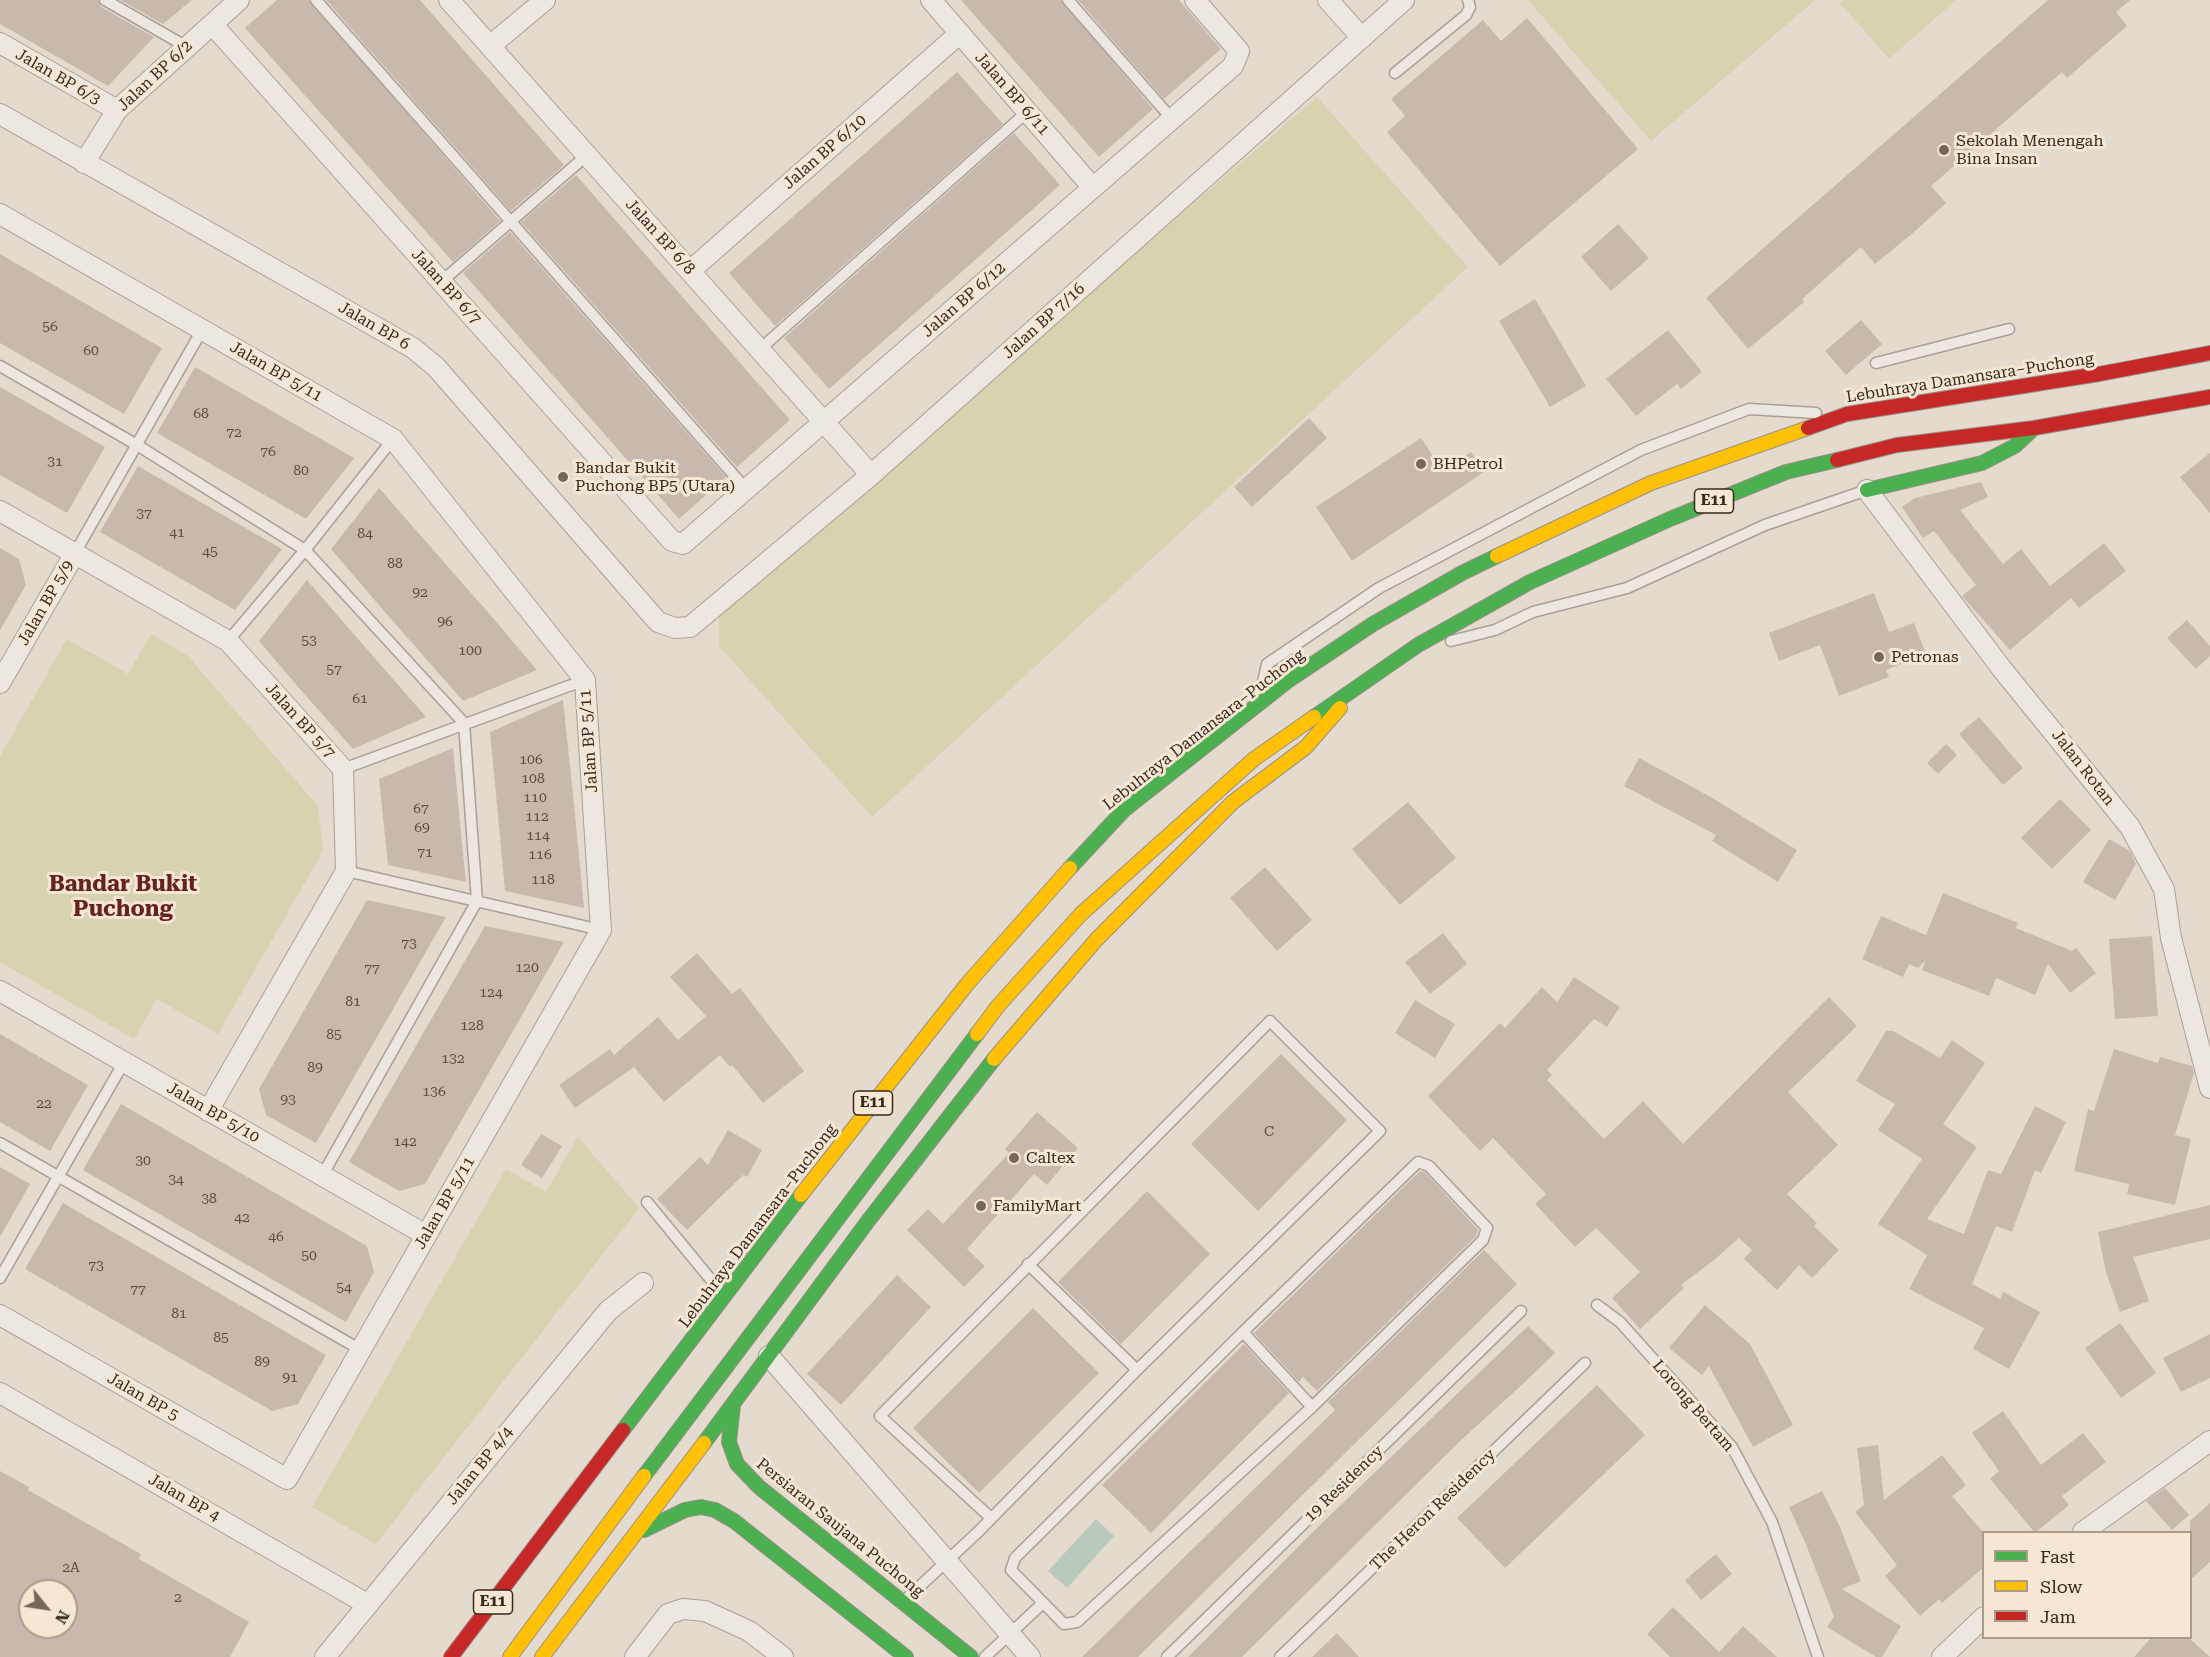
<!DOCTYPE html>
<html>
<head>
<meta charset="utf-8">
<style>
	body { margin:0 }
	#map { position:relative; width:2210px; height:1657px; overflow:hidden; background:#e4dbce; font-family:"Roboto Serif",serif }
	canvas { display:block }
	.legend { position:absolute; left:1982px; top:1531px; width:210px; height:108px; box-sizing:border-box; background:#f6e7d4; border:2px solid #aa9b8b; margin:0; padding:8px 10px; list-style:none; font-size:18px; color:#39281e }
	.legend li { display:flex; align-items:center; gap:12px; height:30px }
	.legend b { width:30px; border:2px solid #aa9b8b }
	.north { position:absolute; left:18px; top:1579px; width:60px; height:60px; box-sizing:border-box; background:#f6e7d4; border:2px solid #aa9b8b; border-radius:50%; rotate:120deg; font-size:16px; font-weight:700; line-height:24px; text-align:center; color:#39281e }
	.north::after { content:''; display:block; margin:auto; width:21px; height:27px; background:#75675c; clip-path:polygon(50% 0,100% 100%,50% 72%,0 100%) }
</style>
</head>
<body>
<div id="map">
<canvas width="2210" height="1657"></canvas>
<ul class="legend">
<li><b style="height:8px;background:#4caf50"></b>Fast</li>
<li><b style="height:8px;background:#ffc107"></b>Slow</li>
<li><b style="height:8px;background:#c62828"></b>Jam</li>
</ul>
<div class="north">N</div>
</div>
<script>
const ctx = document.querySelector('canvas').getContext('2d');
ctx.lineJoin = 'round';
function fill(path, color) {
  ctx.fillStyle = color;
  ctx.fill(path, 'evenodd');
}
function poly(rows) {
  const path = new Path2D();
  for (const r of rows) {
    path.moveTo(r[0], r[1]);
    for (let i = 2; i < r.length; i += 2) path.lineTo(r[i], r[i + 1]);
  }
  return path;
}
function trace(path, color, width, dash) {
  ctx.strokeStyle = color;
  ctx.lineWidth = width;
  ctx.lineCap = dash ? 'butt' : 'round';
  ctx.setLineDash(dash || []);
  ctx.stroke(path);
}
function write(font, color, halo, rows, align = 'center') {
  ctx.font = font + ' "Roboto Serif",serif';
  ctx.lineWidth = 6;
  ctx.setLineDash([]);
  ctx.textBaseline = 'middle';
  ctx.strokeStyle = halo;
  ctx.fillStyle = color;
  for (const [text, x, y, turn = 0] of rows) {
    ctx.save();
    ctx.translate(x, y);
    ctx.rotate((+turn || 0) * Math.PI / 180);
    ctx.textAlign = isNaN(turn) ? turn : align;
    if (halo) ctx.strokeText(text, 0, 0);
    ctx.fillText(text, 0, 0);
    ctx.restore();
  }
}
fill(poly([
	[1528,0,1815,0,1651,141],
	[1844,0,1956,0,1889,59,1840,3],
	[1317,97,1468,267,872,817,719,646,719,613],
	[151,634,188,656,318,806,323,851,218,1034,157,999,134,1039,0,962,0,756,67,639,128,674],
	[578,1137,639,1208,376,1544,312,1507,506,1169,546,1192]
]), '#d7d2b0');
fill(poly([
	[1096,1519,1114,1536,1067,1588,1048,1571]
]), '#b9c9bc');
fill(poly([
	[0,0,98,0,101,7,154,37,108,86,0,24],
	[120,0,192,0,163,24],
	[277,0,309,0,500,221,453,262,245,28],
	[326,0,420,0,564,165,511,211],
	[961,0,1061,0,1153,109,1099,157],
	[1078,0,1179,0,1221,49,1164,99],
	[2048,0,2130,0,2116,12,2127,26,2067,78,2062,72,1931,186,1946,203,1914,232,1875,264,1861,247,1802,299,1804,302,1748,349,1706,298],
	[1527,18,1638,149,1500,266,1387,132,1405,116,1391,99,1483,20,1501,41],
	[957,72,1003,124,775,326,729,273],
	[1014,133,1060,185,829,389,784,338],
	[576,175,790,420,737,467,521,222],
	[1618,224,1649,258,1611,291,1581,257],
	[510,232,726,477,679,519,463,273],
	[0,254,162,348,124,414,0,343],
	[1535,299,1586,386,1550,407,1499,321],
	[1861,320,1882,344,1846,375,1825,351],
	[1668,330,1702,372,1681,389,1677,384,1636,416,1606,379],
	[195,367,354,458,306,519,157,433],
	[0,387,105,447,67,513,0,475],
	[1309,418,1327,438,1252,507,1234,487],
	[1421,438,1443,471,1471,452,1484,472,1352,561,1316,507],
	[2210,453,2210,513,2180,477],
	[138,466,282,549,235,610,100,532],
	[1981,482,1988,497,1960,510,2003,564,2021,549,2050,586,2104,543,2126,571,2079,608,2071,598,2010,650,1962,596,1976,585,1934,531,1923,538,1902,507,1915,498],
	[379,488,493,618,537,670,463,701,384,611,331,549],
	[0,548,19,559,26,585,0,630],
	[307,580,332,609,426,717,353,749,299,688,259,641],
	[1874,593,1889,632,1914,623,1926,654,1886,670,1889,677,1839,696,1820,645,1779,661,1769,633],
	[2187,620,2210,646,2210,656,2196,669,2167,638],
	[563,700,574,804,584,908,505,891,494,773,490,732],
	[1979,717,2023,768,2003,785,1959,734],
	[1946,744,1957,755,1938,774,1927,763],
	[453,748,461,834,466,882,388,865,379,779],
	[1639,758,1709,796,1797,850,1778,882,1712,841,1716,835,1624,786],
	[2060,799,2091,830,2052,869,2021,838],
	[1408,802,1456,858,1400,905,1352,849],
	[2109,839,2130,851,2136,864,2115,900,2083,882],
	[1265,867,1312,920,1277,951,1230,898],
	[1943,893,2018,923,2016,928,2072,951,2076,948,2096,973,2070,993,2048,964,2035,995,1996,978,1989,996,1922,970,1926,960,1918,968,1909,964,1903,977,1862,959,1881,916,1926,935],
	[367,900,446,917,316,1143,266,1115,259,1089],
	[485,926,564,942,425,1184,399,1191,349,1162],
	[1443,933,1467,964,1430,994,1405,962],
	[2152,936,2158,1016,2115,1019,2109,939],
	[697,953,732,994,740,988,804,1071,763,1103,732,1065,730,1067,720,1055,664,1102,634,1067,575,1108,559,1085,610,1049,614,1055,658,1017,678,1040,706,1016,670,977],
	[1574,977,1620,1007,1607,1027,1594,1019,1547,1070,1552,1075,1547,1080,1604,1139,1643,1101,1683,1144,1829,997,1857,1026,1788,1092,1838,1145,1787,1194,1817,1223,1814,1226,1839,1250,1812,1278,1799,1265,1777,1290,1744,1259,1752,1250,1739,1238,1714,1260,1681,1285,1684,1288,1640,1329,1612,1298,1640,1272,1596,1228,1575,1247,1535,1204,1546,1194,1493,1138,1480,1151,1428,1096,1500,1023,1505,1028,1542,987,1557,1002],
	[1415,1000,1455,1024,1435,1058,1395,1033],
	[1886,1031,1893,1031,1940,1058,1952,1040,1985,1063,1943,1124,1977,1147,1927,1219,1964,1234,1988,1170,2001,1174,2035,1106,2066,1122,2041,1173,2035,1170,2012,1232,1996,1226,1972,1284,2000,1299,2003,1292,2040,1312,2009,1369,1973,1349,1984,1328,1909,1289,1927,1255,1878,1224,1922,1159,1878,1130,1895,1104,1856,1081],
	[0,1034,88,1085,50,1151,0,1122],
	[2114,1049,2158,1063,2160,1057,2192,1066,2194,1073,2175,1135,2191,1139,2175,1205,2127,1194,2129,1184,2074,1171,2088,1109,2094,1111],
	[1281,1054,1347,1120,1258,1211,1191,1144],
	[121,1104,367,1246,374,1272,346,1322,83,1170],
	[1037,1112,1078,1148,1047,1185,1034,1174,967,1249,985,1266,964,1287,907,1230,928,1209,943,1224,1009,1153,1005,1149],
	[728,1130,762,1150,747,1177,743,1175,687,1230,657,1199,700,1157,708,1165],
	[541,1134,562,1146,542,1178,521,1165],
	[0,1167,30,1184,0,1237],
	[1420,1171,1425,1172,1478,1230,1476,1236,1317,1391,1303,1377,1299,1382,1254,1333],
	[1147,1191,1210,1254,1121,1344,1058,1282],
	[63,1203,326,1355,298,1404,272,1411,25,1269],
	[2210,1205,2210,1239,2133,1257,2149,1301,2120,1312,2106,1272,2098,1232],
	[1484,1250,1517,1284,1138,1657,1082,1657,1335,1410,1328,1402],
	[897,1275,931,1307,841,1405,807,1374],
	[1705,1305,1750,1344,1793,1425,1753,1447,1709,1366,1702,1375,1669,1348],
	[1033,1308,1099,1373,979,1493,913,1428],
	[2120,1323,2156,1373,2121,1398,2085,1348],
	[1528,1326,1555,1353,1526,1381,1458,1443,1242,1657,1188,1657,1322,1523],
	[2210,1334,2210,1378,2181,1392,2163,1358],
	[1244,1344,1289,1393,1151,1533,1102,1485],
	[1597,1385,1645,1435,1505,1568,1457,1518],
	[2003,1411,2041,1465,2083,1433,2106,1462,2062,1496,2069,1505,2035,1533,1990,1479,1999,1471,1972,1433],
	[1878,1445,1884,1500,1942,1455,1966,1485,1952,1496,1983,1532,1983,1568,1942,1603,1939,1599,1920,1616,1885,1576,1897,1565,1855,1512,1864,1505,1857,1448],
	[0,1471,29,1487,28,1490,141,1554,139,1559,249,1622,230,1657,0,1657],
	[30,1591,66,1591,66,1627,30,1627],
	[2165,1488,2189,1515,2172,1530,2146,1501],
	[1822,1491,1839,1525,1861,1581,1842,1589,1901,1626,1882,1657,1876,1657,1827,1627,1834,1617,1805,1542,1789,1507],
	[2210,1503,2210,1562,2190,1580,2190,1521],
	[1716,1554,1732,1574,1701,1600,1685,1580],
	[1673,1607,1719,1652,1743,1626,1777,1657,1670,1657,1647,1634],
	[1337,1633,1359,1657,1312,1657],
	[2151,1638,2189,1638,2210,1657,2134,1657]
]), '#c8b9af');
const lane = poly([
	[105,0,187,47],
	[316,0,746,489],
	[1068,0,1172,119],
	[1395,73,1466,15,1470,7,1468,0],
	[441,282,587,155],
	[759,350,1027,112],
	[1876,363,2009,329],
	[0,366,137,445,305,550,464,723,477,901,322,1176],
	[75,553,202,330],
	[228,641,305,550,393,439],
	[1451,641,1495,630,1533,612,1627,588,1765,525,1864,491],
	[1261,691,1267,664,1379,588,1641,450,1749,409,1816,413],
	[343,769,585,680],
	[346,871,601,930],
	[0,1143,361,1350],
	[647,1202,721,1292],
	[1028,1264,1137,1370],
	[0,1278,124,1062],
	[1597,1305,1620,1322,1732,1447,1772,1522,1818,1657],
	[1243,1332,1418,1162,1429,1166,1487,1228,1483,1240,1312,1407,1077,1622,1064,1624,1011,1570,1015,1558,1243,1332,1312,1407],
	[904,1601,978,1532,1137,1370,1380,1131,1270,1021,880,1416,991,1518],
	[985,1657,1043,1603],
	[1167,1657,1521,1311],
	[1280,1657,1585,1363]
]);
const street = poly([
	[449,0,871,475],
	[931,0,1093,188],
	[1328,0,1362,38],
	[212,24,672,541,683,544,1233,66,1239,51,1195,0],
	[0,43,117,110],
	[490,46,545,0],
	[0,114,413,348,436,367,658,622,675,628,690,627,871,475,1404,0],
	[84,163,117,110,239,0],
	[0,214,393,439,585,680,601,930,287,1479,0,1315],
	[690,271,960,33],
	[1867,490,2002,669,2130,827,2164,889,2171,938,2210,1088],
	[0,511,228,641,343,769,346,871,208,1111],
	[0,683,75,553],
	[0,991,426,1235],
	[769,1356,1030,1657],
	[0,1393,367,1604],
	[2083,1532,2210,1441],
	[325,1657,608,1311,643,1283],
	[635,1657,668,1614,683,1609,705,1611,749,1631,783,1657],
	[1942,1657,1984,1617]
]);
const fast = poly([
	[1867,490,1982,463,2015,446,2031,431],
	[1314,717,1418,645,1530,582,1670,519,1786,472,1837,460],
	[1070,868,1124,810,1289,680,1373,624,1462,573,1497,556],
	[733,1405,729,1442,737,1464,759,1487,971,1657],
	[623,1430,801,1195],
	[704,1443,868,1221,994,1059],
	[644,1476,977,1034],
	[644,1530,685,1510,701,1507,715,1510,734,1521,906,1657]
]);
const slow = poly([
	[1497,556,1651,483,1808,428],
	[977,1034,998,1006,1081,914,1254,759,1314,717],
	[994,1059,1096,940,1233,802,1306,747,1340,708],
	[801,1195,968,983,1070,868],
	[510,1657,644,1476],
	[542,1657,704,1443]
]);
const jam = poly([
	[1808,428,1847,414,2099,374,2210,353],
	[1837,460,1897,445,2034,428,2210,397],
	[451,1657,623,1430]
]);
trace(lane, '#aaa096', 13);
trace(street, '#aaa096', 22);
trace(fast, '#999087', 16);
trace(slow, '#999087', 16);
trace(jam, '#999087', 16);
trace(lane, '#ece7e0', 10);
trace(street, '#ece7e0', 20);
trace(fast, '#4caf50', 14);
trace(slow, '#ffc107', 14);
trace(jam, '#c62828', 14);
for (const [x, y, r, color] of [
	[1944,150,6,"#75675c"],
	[1421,464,6,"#75675c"],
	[563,477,6,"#75675c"],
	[1879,657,6,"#75675c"],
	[1014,1158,6,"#75675c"],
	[981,1206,6,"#75675c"]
]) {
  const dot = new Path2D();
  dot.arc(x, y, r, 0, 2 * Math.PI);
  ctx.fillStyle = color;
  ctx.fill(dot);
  trace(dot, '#f6e7d4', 2);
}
write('14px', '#5d4c42', null, [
	["56",50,327],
	["60",91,351],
	["68",201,414],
	["72",234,433],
	["76",268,452],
	["31",55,462],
	["80",301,471],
	["37",144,514],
	["41",177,533],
	["84",365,534],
	["45",210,552],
	["88",395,564],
	["92",420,593],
	["96",445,622],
	["53",309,641],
	["100",470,651],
	["57",334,670],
	["61",360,699],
	["106",531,760],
	["108",533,779],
	["110",535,798],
	["67",421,809],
	["112",537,817],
	["69",422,828],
	["114",538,836],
	["71",425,853],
	["116",540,855],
	["118",543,880],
	["73",409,944],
	["120",527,968],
	["77",372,969],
	["124",491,993],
	["81",353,1002],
	["128",472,1026],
	["85",334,1035],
	["132",453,1059],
	["89",315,1068],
	["136",434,1092],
	["93",288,1100],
	["22",44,1104],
	["C",1269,1132],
	["142",405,1142],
	["30",143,1161],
	["34",176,1180],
	["38",209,1199],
	["42",242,1218],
	["46",276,1237],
	["50",309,1256],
	["73",96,1266],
	["54",344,1288],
	["77",138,1290],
	["81",179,1314],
	["85",221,1338],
	["89",262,1362],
	["91",290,1378],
	["2A",71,1568],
	["2",178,1598]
]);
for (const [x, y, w] of [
	[1714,501,39],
	[873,1103,39],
	[493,1602,39]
]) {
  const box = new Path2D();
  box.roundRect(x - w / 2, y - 12, w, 24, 4.5);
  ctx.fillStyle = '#f6e7d4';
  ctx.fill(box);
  trace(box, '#39281e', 1.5);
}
write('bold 15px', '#39281e', null, [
	["E11",1714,501],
	["E11",873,1103],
	["E11",493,1602]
]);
write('16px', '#39281e', '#f6e7d4', [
	["Jalan BP 6/2",155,76,-43],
	["Jalan BP 6/3",58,77,30],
	["Jalan BP 6/11",1012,94,49],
	["Jalan BP 6/10",825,152,-41],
	["Jalan BP 6/8",660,237,48],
	["Jalan BP 6/7",446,287,48],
	["Jalan BP 6/12",964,300,-41],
	["Jalan BP 7/16",1044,321,-42],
	["Jalan BP 6",374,326,30],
	["Jalan BP 5/11",276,372,30],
	["Lebuhraya Damansara–Puchong",1970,378,-9],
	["Jalan BP 5/9",46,603,-60],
	["Jalan BP 5/7",300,721,48],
	["Lebuhraya Damansara–Puchong",1204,730,-38],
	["Jalan BP 5/11",589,741,-94],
	["Jalan Rotan",2083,768,52],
	["Jalan BP 5/10",213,1113,30],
	["Jalan BP 5/11",445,1203,-60],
	["Lebuhraya Damansara–Puchong",758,1226,-53],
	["Jalan BP 5",143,1397,30],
	["Lorong Bertam",1693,1406,49],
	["Jalan BP 4/4",480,1466,-51],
	["19 Residency",1344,1484,-44],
	["Jalan BP 4",184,1498,30],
	["The Heron Residency",1433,1510,-44],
	["Persiaran Saujana Puchong",840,1528,39]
]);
write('16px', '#39281e', '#f6e7d4', [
	["Sekolah Menengah",1956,141],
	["Bina Insan",1956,159],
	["BHPetrol",1433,464],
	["Bandar Bukit",575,468],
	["Puchong BP5 (Utara)",575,486],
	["Petronas",1891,657],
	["Caltex",1026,1158],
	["FamilyMart",993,1206]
], 'left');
write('bold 22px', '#66221e', '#f6e7d4', [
	["Bandar Bukit",123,885],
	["Puchong",123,910]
]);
</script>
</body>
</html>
